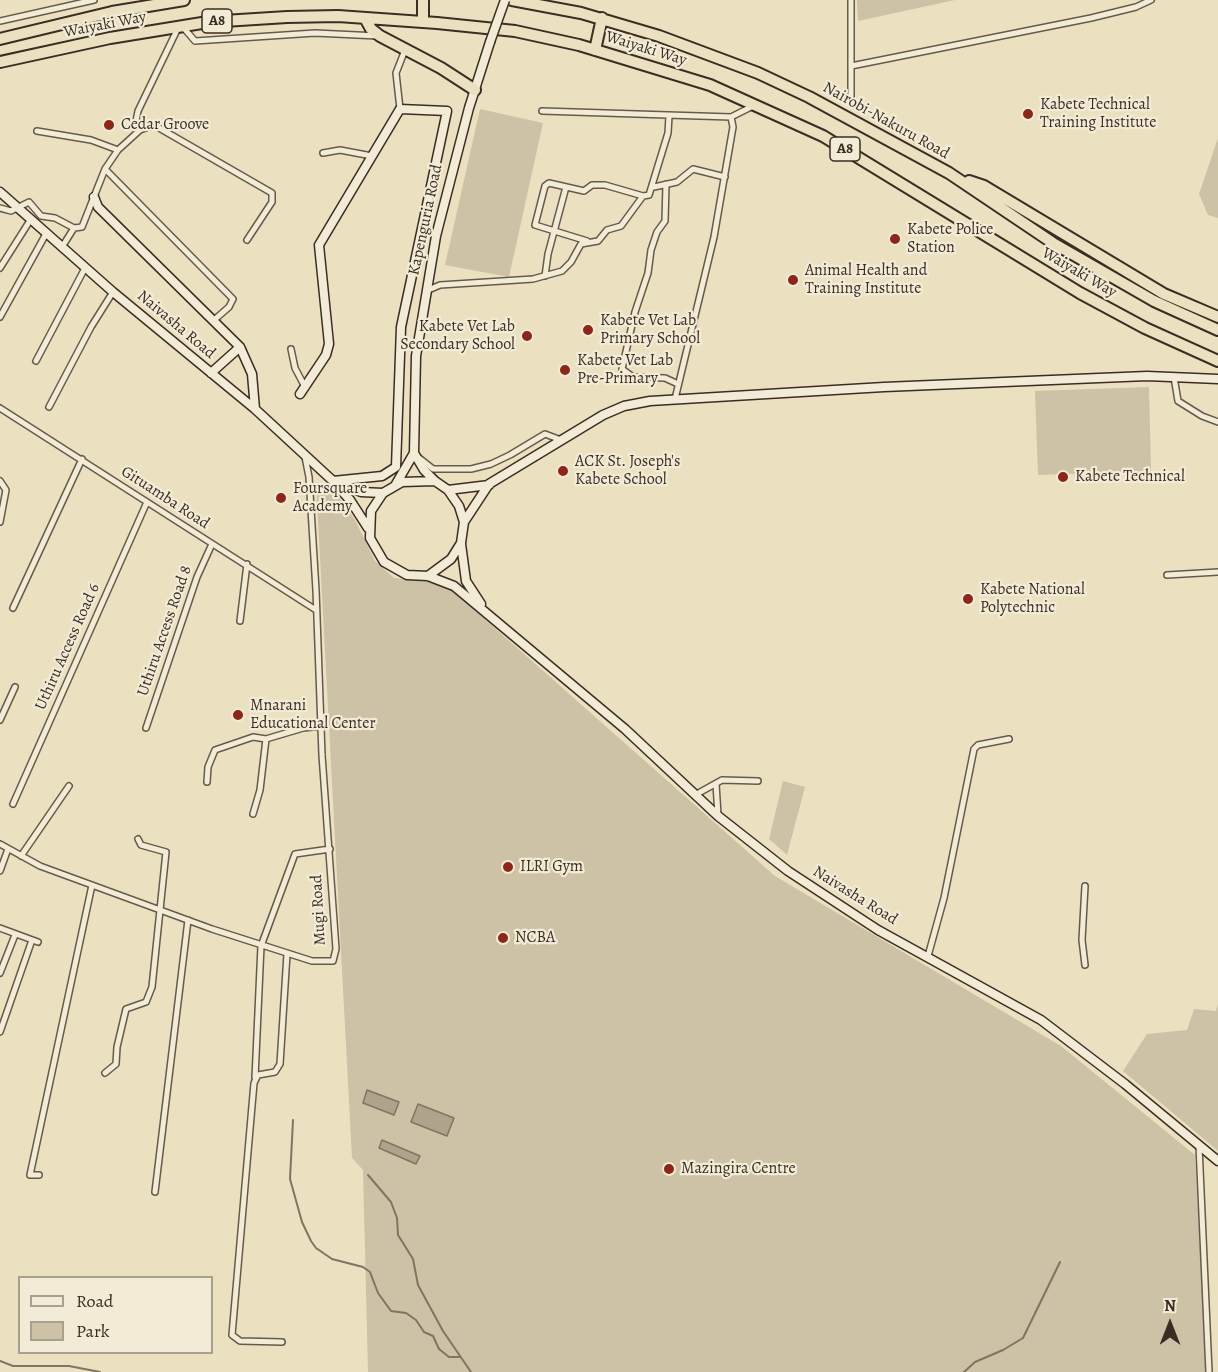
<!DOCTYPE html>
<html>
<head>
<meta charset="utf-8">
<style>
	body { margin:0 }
	#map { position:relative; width:1218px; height:1372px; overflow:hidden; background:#ebe1c0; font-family:Alegreya,serif }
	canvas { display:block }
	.legend { position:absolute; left:18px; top:1276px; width:195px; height:78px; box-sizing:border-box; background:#f2ecd6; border:2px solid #a9a08f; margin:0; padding:8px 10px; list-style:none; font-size:18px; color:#3b2d24 }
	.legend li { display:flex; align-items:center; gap:12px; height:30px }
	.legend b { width:30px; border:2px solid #a9a08f }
	.north { position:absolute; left:1140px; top:1294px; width:60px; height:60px; -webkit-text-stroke:4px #f2ecd6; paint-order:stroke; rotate:0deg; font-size:16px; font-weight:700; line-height:24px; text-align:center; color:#3b2d24 }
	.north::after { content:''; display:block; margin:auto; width:21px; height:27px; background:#3b2d24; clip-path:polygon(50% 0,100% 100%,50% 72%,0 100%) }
</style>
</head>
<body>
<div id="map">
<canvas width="1218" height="1372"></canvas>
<ul class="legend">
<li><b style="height:8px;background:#f2ecd6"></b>Road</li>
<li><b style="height:16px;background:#cdc2a5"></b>Park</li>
</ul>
<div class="north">N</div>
</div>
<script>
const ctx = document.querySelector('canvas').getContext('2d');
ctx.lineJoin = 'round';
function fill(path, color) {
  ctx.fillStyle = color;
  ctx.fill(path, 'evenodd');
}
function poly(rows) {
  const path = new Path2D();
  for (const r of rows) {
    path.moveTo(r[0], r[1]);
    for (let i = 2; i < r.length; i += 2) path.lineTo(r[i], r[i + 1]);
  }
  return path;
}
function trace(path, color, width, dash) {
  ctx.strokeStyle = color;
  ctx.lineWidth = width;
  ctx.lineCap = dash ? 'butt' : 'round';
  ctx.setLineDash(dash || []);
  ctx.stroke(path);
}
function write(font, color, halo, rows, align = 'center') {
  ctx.font = font + ' Alegreya,serif';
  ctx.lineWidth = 4.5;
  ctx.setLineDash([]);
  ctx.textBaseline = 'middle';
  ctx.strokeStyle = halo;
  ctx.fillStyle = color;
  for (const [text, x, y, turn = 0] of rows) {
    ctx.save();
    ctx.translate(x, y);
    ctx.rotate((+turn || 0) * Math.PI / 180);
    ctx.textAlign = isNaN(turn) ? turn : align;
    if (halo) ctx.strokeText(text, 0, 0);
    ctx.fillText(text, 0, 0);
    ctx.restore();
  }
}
fill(poly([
	[857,0,955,0,858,21],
	[480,109,543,123,509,277,445,265],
	[1218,138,1218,218,1208,215,1199,194],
	[1149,387,1151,471,1038,475,1035,391],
	[316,482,336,493,355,520,375,561,394,578,435,582,454,592,775,876,1061,1046,1195,1155,1207,1372,368,1372,363,1170,352,1158],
	[783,781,805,787,787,855,769,839],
	[1218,1003,1218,1151,1123,1071,1147,1034,1187,1030,1194,1009,1216,1011]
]), '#cdc2a5');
const water = poly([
	[367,1090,399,1102,394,1115,363,1103,367,1090],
	[418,1104,454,1118,447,1136,411,1122,418,1104],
	[382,1140,420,1156,416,1164,379,1148,382,1140]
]);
fill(water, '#afa48b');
trace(water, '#817462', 1.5);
trace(poly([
	[293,1120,290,1179,302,1222,311,1241,316,1248,332,1259,363,1267,370,1272,378,1293,391,1311,406,1313,416,1320,424,1332,433,1336,439,1349,449,1357,459,1357],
	[368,1175,391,1202,397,1218,398,1235,413,1259,418,1285,443,1331,471,1372],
	[0,1361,13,1366,69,1366,100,1372],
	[964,1372,975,1362,1003,1350,1023,1338,1060,1262]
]), '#817462', 2);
const street = poly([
	[0,21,94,0],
	[182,26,195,41,315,33,378,36],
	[851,66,1091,18,1136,7,1151,0],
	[851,96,851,0],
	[400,109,396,73,405,50],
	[542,111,731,117],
	[140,130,136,121,138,111,178,28],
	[37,131,91,140,118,150],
	[323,153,340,150,372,156],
	[105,169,233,299,229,307,213,321],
	[666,184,665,221,657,232,651,250,648,273,635,312,622,369,633,377,665,378,678,384],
	[654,187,677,182,693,169,725,177],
	[0,208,11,211,29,202,41,216,55,218,74,228],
	[587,241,535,225,545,186,549,183,584,191,592,185,605,185,643,196],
	[62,247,74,228,82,227,105,169,118,150,140,130,154,125,272,193,272,202,247,240],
	[0,268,31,219],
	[545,276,548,254,566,187],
	[426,291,440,285,533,279,562,271,571,262,581,244,598,241,607,230,621,226,643,196,649,195,668,133,669,116],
	[0,317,47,232],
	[291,349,295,368,305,387],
	[36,361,85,268],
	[1174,377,1178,401,1202,416,1218,422],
	[675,399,714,237,733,127,731,117,753,106],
	[49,407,91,327,113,292],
	[0,408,316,610],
	[419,458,433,469,471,469,491,464,510,455,545,434,561,440],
	[0,481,6,490,0,522],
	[1167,575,1218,572],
	[13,608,82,459],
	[240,621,247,564],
	[0,720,15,687],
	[146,728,197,577,212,544],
	[207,782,208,767,215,750,253,737,266,739,303,728,323,726],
	[716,784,718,815],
	[695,795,722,780,758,781],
	[13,804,147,502],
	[253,814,260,790,266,739],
	[0,844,40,866,212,929,312,961,333,961,336,949,322,755,316,590,309,477,305,457],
	[21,856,69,786],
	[0,871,8,849],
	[0,928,38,942],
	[928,956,944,898,974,749,978,745,1009,739],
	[1085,965,1082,940,1085,886],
	[0,973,15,935],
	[0,1032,32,940],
	[105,1073,116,1064,117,1047,126,1009,146,1002,152,987,166,852,141,845,138,839],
	[255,1078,261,946,295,854,330,849],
	[1199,1146,1209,1372],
	[39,1175,30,1175,92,885],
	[155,1192,188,920],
	[282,1342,240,1341,232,1335,254,1083,258,1075,275,1072,280,1064,287,954]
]);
const secondary = poly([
	[0,192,113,292,255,409,333,481,350,500,368,528],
	[94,197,98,207,240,347,252,374,255,409],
	[211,373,240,347],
	[300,394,326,355,329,344,319,245,400,109,447,111,401,327,396,467,382,476,333,481],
	[414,453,424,470,435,481],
	[336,482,361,492,383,493],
	[396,484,414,453,416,356,436,236,469,108,490,42],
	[448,490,489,485],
	[464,522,489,484,603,415,624,406,650,401,884,387,1147,376,1218,379],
	[461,544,466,581,481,604],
	[428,576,451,559,461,543,464,522,459,506,448,490,435,481,402,482,383,493,371,511,370,538,384,562,407,575,428,576,454,586,625,729,718,816,788,871,878,930,1041,1020,1125,1084,1218,1161]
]);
const highway = poly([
	[512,0,581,13,659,36,758,73,809,97,949,173,1053,243,1154,301,1218,330],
	[365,18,371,29,380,36,441,68,475,90],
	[423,22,423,0],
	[0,39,112,12,184,0],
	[595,50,602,18],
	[0,62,110,38,208,22,287,17,338,16,437,23,515,31,579,45,710,85,823,136,1080,293,1145,328,1218,361],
	[969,181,984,186,1164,294,1218,317]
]);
trace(street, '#675a4b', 8);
trace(secondary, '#3b2d24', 11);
trace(highway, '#3b2d24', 14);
trace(street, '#f2ecd6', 5);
trace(secondary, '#f2ecd6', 8);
trace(highway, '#ebe1c0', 10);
const secondaryBridge = poly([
	[490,42,505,0]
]);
trace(secondaryBridge, '#3b2d24', 11, []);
trace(secondaryBridge, '#f2ecd6', 8);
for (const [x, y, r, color] of [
	[1028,114,6,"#8f2418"],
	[109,125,6,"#8f2418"],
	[895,239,6,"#8f2418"],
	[793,280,6,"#8f2418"],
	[588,330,6,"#8f2418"],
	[527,336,6,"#8f2418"],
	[565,370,6,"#8f2418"],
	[563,471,6,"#8f2418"],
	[1063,477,6,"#8f2418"],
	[281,498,6,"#8f2418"],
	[968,599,6,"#8f2418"],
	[238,715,6,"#8f2418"],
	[508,867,6,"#8f2418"],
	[503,938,6,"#8f2418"],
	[669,1169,6,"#8f2418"]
]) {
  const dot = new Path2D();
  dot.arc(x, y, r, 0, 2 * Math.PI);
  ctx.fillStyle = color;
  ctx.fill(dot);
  trace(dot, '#f2ecd6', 2);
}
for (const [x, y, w] of [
	[217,21,30],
	[845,149,30]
]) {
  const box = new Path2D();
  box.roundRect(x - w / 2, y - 12, w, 24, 4.5);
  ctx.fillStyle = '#f2ecd6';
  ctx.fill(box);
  trace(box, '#3b2d24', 1.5);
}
write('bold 15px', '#3b2d24', null, [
	["A8",217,21],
	["A8",845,149]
]);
write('16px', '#3b2d24', '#f2ecd6', [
	["Waiyaki Way",105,25,-11],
	["Waiyaki Way",646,49,17],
	["Nairobi-Nakuru Road",886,121,29],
	["Kapenguria Road",426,220,-78],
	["Waiyaki Way",1079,273,30],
	["Naivasha Road",176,325,40],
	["Gituamba Road",165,498,33],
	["Uthiru Access Road 8",165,631,-71],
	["Uthiru Access Road 6",68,647,-66],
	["Naivasha Road",855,896,32],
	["Mugi Road",319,910,-93]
]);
write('16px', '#3b2d24', '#f2ecd6', [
	["Kabete Technical",1040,105],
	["Training Institute",1040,123],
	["Cedar Groove",121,125],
	["Kabete Police",907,230],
	["Station",907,248],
	["Animal Health and",805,271],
	["Training Institute",805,289],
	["Kabete Vet Lab",600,321],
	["Primary School",600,339],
	["Kabete Vet Lab",515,327,"right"],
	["Secondary School",515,345,"right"],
	["Kabete Vet Lab",577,361],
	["Pre-Primary",577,379],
	["ACK St. Joseph's",575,462],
	["Kabete School",575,480],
	["Kabete Technical",1075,477],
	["Foursquare",293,489],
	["Academy",293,507],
	["Kabete National",980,590],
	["Polytechnic",980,608],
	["Mnarani",250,706],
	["Educational Center",250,724],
	["ILRI Gym",520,867],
	["NCBA",515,938],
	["Mazingira Centre",681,1169]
], 'left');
</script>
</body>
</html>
